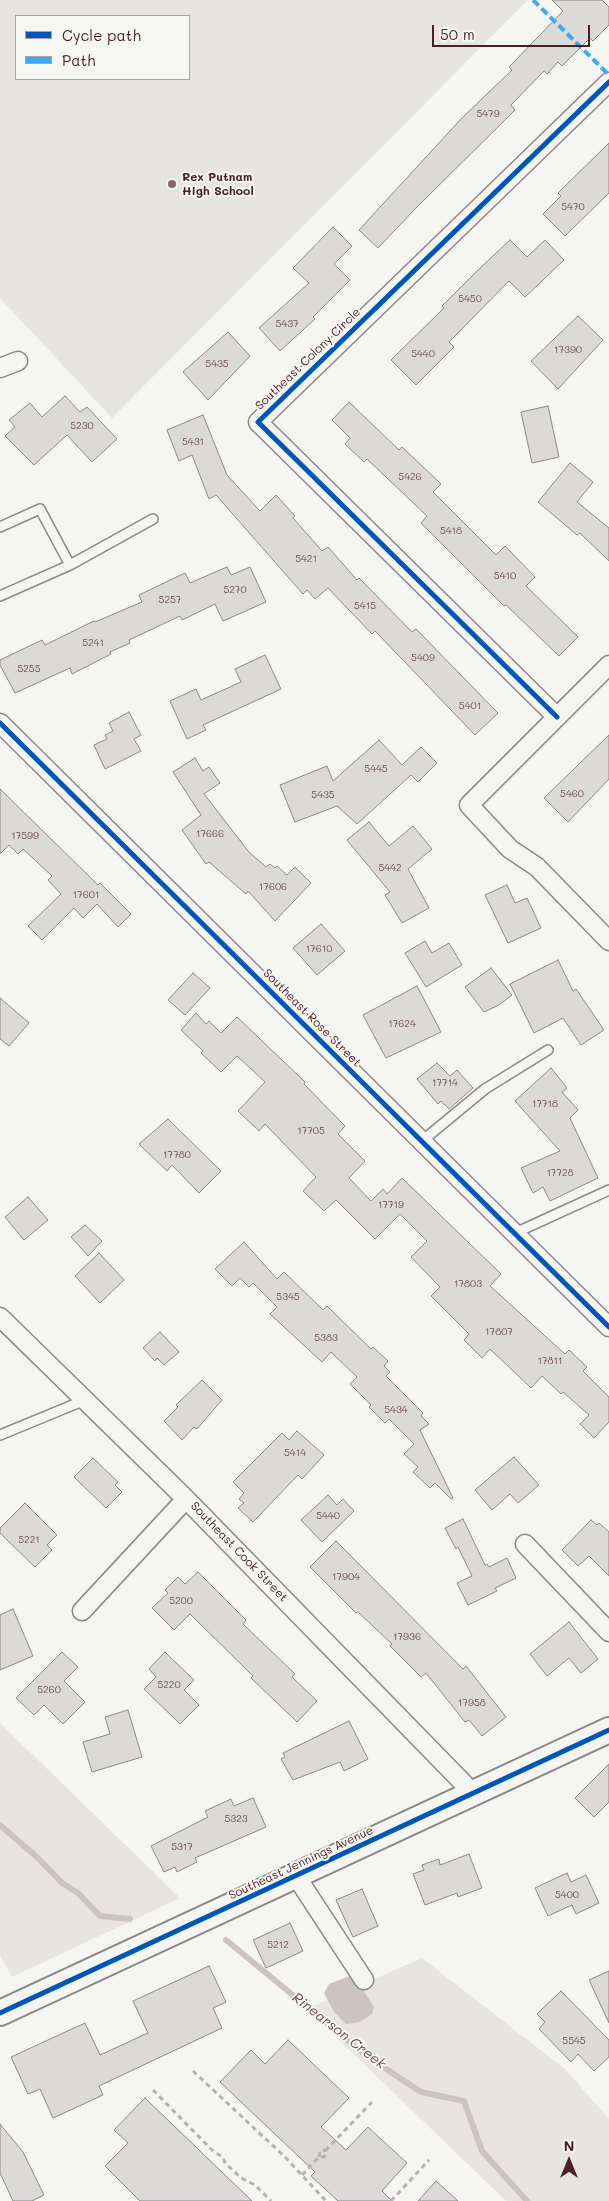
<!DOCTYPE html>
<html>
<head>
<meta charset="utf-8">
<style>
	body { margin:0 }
	#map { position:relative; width:609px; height:2201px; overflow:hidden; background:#f5f5f3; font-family:Mali,sans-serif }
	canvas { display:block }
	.legend { position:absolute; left:15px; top:15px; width:175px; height:65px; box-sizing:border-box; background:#f6f6f2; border:1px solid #b1a0a2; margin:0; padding:6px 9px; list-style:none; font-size:15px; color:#4a1f2b }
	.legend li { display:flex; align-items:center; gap:10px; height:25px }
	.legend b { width:25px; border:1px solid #b1a0a2 }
	.north { position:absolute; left:544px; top:2136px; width:50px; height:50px; -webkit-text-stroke:4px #f6f6f2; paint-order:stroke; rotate:0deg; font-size:14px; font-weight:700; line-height:20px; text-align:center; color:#4a1f2b }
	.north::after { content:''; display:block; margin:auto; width:18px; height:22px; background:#4a1f2b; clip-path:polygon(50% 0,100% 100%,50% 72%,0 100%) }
	.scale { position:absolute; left:432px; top:25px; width:158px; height:22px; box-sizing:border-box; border:2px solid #4a1f2b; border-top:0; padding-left:6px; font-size:15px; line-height:18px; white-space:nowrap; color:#4a1f2b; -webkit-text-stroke:4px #f6f6f2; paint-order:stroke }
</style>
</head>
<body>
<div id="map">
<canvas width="609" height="2201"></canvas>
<ul class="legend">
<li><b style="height:6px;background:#0057b8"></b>Cycle path</li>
<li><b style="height:6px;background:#3fa9f5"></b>Path</li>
</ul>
<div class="north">N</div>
<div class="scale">50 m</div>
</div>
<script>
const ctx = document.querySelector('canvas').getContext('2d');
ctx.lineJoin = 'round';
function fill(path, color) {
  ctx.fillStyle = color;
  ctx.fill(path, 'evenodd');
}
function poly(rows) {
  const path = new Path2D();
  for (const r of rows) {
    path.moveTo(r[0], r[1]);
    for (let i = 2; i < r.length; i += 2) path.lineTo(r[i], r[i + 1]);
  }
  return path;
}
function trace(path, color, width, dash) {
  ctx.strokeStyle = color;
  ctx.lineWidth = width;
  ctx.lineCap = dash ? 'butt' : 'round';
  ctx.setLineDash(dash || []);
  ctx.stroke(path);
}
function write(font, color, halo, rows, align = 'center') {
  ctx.font = font + ' Mali,sans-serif';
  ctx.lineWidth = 4;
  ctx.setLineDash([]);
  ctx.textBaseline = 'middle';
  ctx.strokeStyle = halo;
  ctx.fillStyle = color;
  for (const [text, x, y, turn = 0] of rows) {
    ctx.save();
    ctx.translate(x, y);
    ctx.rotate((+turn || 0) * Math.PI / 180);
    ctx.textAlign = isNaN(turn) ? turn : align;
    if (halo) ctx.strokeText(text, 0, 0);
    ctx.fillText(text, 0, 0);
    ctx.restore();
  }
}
fill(poly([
	[0,0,528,0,112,418,0,298],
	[16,16,189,16,189,79,16,79]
]), '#e7e5e2');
fill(poly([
	[344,0,503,0,409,94,390,78,371,55,353,26],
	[0,1723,180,1898,12,1977,0,1956],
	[422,1958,565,2069,609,2119,609,2201,506,2201,307,2009]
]), '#e8e4e2');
fill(poly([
	[350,1976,356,1979,374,2007,372,2014,360,2022,346,2024,334,2012,324,1993,329,1984]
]), '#ccc3c3');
trace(poly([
	[0,1825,38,1858,62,1883,78,1893,100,1916,130,1919],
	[226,1940,368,2057,421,2092,464,2101,482,2151,527,2201]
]), '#ccc3c3', 6);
const building = poly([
	[552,0,602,0,609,7,609,25,593,41,590,38,562,66,558,62,547,74,544,71,511,105,515,110,416,208,378,248,359,230,461,119,512,70,509,67,563,11,552,0],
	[609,143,609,193,565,236,543,214,561,196,558,193,609,143],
	[333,227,352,246,334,264,350,280,313,317,315,319,280,351,259,328,309,283,293,268,333,227],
	[510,240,527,257,545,240,564,260,525,297,509,281,449,342,454,347,416,385,391,360,444,308,442,306,477,271,510,240],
	[578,316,603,340,558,389,531,361,578,316],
	[228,332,250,356,208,400,183,372,228,332],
	[65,396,80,412,87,407,117,439,92,462,67,435,34,465,5,436,15,427,9,420,30,403,42,417,65,396],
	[349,402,399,450,402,447,441,484,433,492,496,555,505,546,535,577,526,586,578,637,559,656,506,605,504,606,421,523,427,516,367,459,364,462,345,444,350,438,332,420,349,402],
	[548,406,559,457,532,463,521,412,548,406],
	[203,415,227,475,260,511,276,495,295,516,293,518,322,551,328,547,357,580,359,578,412,632,416,629,498,713,475,735,375,631,372,634,328,588,315,599,307,590,303,594,216,495,209,499,192,455,179,461,167,430,203,415],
	[570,463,593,482,577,502,609,528,609,561,580,533,577,535,538,502,570,463],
	[227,567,231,575,250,567,266,602,223,621,215,604,182,620,180,616,129,640,130,643,110,652,111,654,72,674,70,668,15,693,0,665,0,660,42,640,45,645,94,621,95,622,142,602,139,595,185,573,190,583,227,567],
	[265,655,281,689,203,725,206,730,187,739,170,701,196,689,201,700,241,682,235,669,265,655],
	[129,712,141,735,134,739,141,751,105,769,94,745,107,739,105,735,113,731,109,723,129,712],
	[609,735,609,779,568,822,544,798,609,735],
	[379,740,402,765,421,747,437,763,418,782,411,775,357,824,337,806,295,822,280,785,327,766,333,781,379,740],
	[195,758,203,771,209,767,220,783,204,794,249,852,266,867,270,864,275,868,277,866,287,875,295,867,311,883,275,921,248,891,246,894,209,862,206,864,182,830,201,815,173,772,195,758],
	[0,789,98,885,100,883,131,914,118,927,97,904,83,918,74,908,42,940,28,926,61,894,48,880,52,876,23,849,18,854,9,845,0,854,0,789],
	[369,822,389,846,413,826,432,849,408,869,429,908,402,923,385,895,390,892,347,840,369,822],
	[507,885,515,903,527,898,541,928,508,943,485,895,507,885],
	[321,924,345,951,317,975,293,948,321,924],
	[425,941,432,953,449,943,462,965,426,987,405,953,425,941],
	[558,960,573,991,576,989,604,1030,581,1045,563,1018,534,1033,510,984,558,960],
	[491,968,512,995,499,1005,484,1012,465,987,491,968],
	[193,973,210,988,185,1015,168,1000,193,973],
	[417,986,441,1032,386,1058,363,1015,417,986],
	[0,998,29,1023,9,1046,0,1039,0,998],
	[196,1013,206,1024,209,1021,221,1033,237,1017,305,1082,304,1084,345,1126,338,1134,365,1161,349,1178,371,1201,383,1189,387,1194,402,1178,501,1274,490,1286,565,1354,569,1350,587,1367,583,1371,609,1397,609,1422,594,1438,580,1424,589,1415,563,1392,561,1394,542,1376,531,1388,490,1349,482,1358,464,1340,469,1334,431,1296,440,1287,411,1257,427,1241,400,1214,375,1239,336,1200,324,1211,303,1191,316,1177,265,1124,259,1131,238,1111,265,1082,237,1056,221,1072,201,1053,203,1051,181,1030,196,1013],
	[437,1063,450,1076,457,1070,473,1088,449,1109,441,1101,438,1104,417,1079,437,1063],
	[551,1068,567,1088,562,1092,578,1110,570,1118,598,1178,550,1201,543,1187,533,1193,521,1168,560,1151,515,1101,551,1068],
	[168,1119,221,1171,199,1193,172,1165,167,1171,139,1144,168,1119],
	[28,1197,48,1220,24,1240,5,1217,28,1197],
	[85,1225,102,1241,88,1256,71,1237,85,1225],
	[244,1242,277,1279,284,1272,323,1310,327,1306,371,1349,373,1347,388,1361,384,1366,390,1372,386,1376,423,1413,421,1416,429,1424,420,1430,453,1498,451,1499,435,1483,430,1488,413,1472,418,1467,404,1454,414,1444,389,1419,385,1423,369,1407,371,1405,350,1384,357,1377,331,1352,322,1362,270,1314,277,1307,253,1283,249,1287,240,1278,232,1286,215,1269,244,1242],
	[99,1253,124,1280,100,1303,75,1276,99,1253],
	[160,1332,179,1352,164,1365,157,1358,155,1361,143,1348,160,1332],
	[202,1380,222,1400,197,1429,194,1427,182,1440,164,1421,178,1407,176,1405,202,1380],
	[297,1431,324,1455,302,1479,298,1475,253,1522,238,1508,244,1503,239,1499,244,1493,233,1482,282,1433,289,1440,297,1431],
	[514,1457,539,1485,518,1503,510,1494,492,1510,475,1490,514,1457],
	[93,1458,118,1482,115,1485,122,1492,106,1508,74,1477,93,1458],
	[328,1495,337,1505,343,1499,354,1511,322,1542,301,1520,328,1495],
	[25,1503,57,1535,47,1545,52,1550,35,1567,0,1533,0,1528,25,1503],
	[463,1519,485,1565,487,1564,489,1567,507,1558,516,1578,495,1588,497,1591,468,1605,457,1583,472,1576,458,1547,456,1549,445,1528,463,1519],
	[591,1520,597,1525,599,1523,609,1532,609,1576,589,1556,578,1566,562,1550,591,1520],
	[336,1541,463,1669,466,1666,506,1717,482,1736,469,1720,465,1722,426,1673,421,1677,390,1646,392,1644,358,1612,356,1613,310,1567,336,1541],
	[198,1572,246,1620,243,1624,295,1674,292,1677,317,1701,297,1722,251,1678,253,1676,190,1614,174,1630,152,1608,168,1593,165,1590,178,1577,185,1584,198,1572],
	[13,1609,33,1656,0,1670,0,1615,13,1609],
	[569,1622,598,1659,581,1673,569,1658,547,1676,530,1654,569,1622],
	[62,1652,78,1667,64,1681,85,1702,63,1724,44,1705,34,1715,16,1698,62,1652],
	[165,1652,194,1680,184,1690,199,1705,180,1724,144,1689,156,1677,149,1669,165,1652],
	[128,1710,142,1757,92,1772,83,1742,110,1734,105,1717,128,1710],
	[349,1721,368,1759,344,1771,340,1762,293,1780,281,1759,285,1757,283,1753,349,1721],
	[609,1764,609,1802,594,1817,575,1798,609,1764],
	[253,1798,266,1827,195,1858,197,1862,177,1872,175,1867,164,1872,151,1846,208,1817,205,1811,231,1799,234,1806,253,1798],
	[469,1854,482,1888,458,1897,457,1893,425,1905,413,1874,424,1870,422,1865,439,1859,440,1865,469,1854],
	[567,1873,571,1882,586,1875,599,1903,576,1914,572,1905,548,1916,535,1888,567,1873],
	[362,1889,378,1926,353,1937,336,1900,362,1889],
	[290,1923,303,1951,266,1968,253,1940,290,1923],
	[209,1966,226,2002,213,2008,222,2028,99,2086,103,2095,53,2118,40,2089,28,2094,11,2057,85,2023,100,2055,148,2033,133,2001,209,1966],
	[609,1971,609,2023,589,1980,609,1971],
	[561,1991,609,2040,609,2057,594,2071,578,2054,571,2062,539,2029,545,2022,537,2014,561,1991],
	[288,2040,349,2098,321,2127,346,2150,368,2127,407,2163,382,2191,392,2201,338,2201,311,2176,315,2172,220,2082,251,2050,265,2064,288,2040],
	[145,2098,252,2201,140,2201,105,2166,128,2143,114,2130,145,2098],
	[0,2124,23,2152,44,2195,32,2201,13,2201,0,2173,0,2124],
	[436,2181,458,2201,418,2201,436,2181]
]);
fill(building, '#dcdad9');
trace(building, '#8f8788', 1);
const lane = poly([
	[0,527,40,509,70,565,0,596],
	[70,565,153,519],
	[422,1141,485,1089,548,1050],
	[515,1233,609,1190],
	[0,1435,85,1400]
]);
const street = poly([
	[0,368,18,361],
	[609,665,469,805,510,849,537,867,609,941],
	[557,717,258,422,609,82],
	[0,723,609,1327],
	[0,1317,186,1499,473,1793],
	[525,1544,609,1632],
	[82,1611,186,1499],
	[296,1876,364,1980]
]);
const secondary = poly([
	[0,2013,609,1730]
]);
trace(lane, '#8f8788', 12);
trace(street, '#8f8788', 21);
trace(secondary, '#8f8788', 28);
trace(poly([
	[193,2071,285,2157,326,2201],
	[153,2090,214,2152,223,2157,225,2163,241,2178,255,2185,271,2201],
	[319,2157,320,2151,326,2150],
	[302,2175,319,2157,324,2157,326,2150,372,2102],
	[391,2201,429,2160]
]), '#b6b2b2', 3, [5, 4]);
trace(lane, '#f5f5f3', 9);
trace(street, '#f5f5f3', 18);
trace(secondary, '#f5f5f3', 24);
trace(poly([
	[533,0,609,75]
]), '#3fa9f5', 4, [8, 4]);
trace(poly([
	[557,717,258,422,609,82],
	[0,723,609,1327],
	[0,2013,609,1730]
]), '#0057b8', 5);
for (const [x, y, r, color] of [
	[172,184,5,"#866a71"]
]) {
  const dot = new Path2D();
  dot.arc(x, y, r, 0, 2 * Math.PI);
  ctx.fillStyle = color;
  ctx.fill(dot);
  trace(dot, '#f6f6f2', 2);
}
write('10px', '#6e4e56', null, [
	["5479",488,114],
	["5470",573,207],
	["5450",470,299],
	["5437",287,324],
	["17390",568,350],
	["5440",423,354],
	["5435",217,364],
	["5230",82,426],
	["5431",193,442],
	["5426",410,477],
	["5418",451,531],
	["5421",306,559],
	["5410",505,576],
	["5270",235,590],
	["5257",170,600],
	["5415",365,606],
	["5241",93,643],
	["5409",423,658],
	["5255",29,669],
	["5401",470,706],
	["5445",376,769],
	["5460",572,794],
	["5435",323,795],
	["17666",210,834],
	["17599",25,836],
	["5442",390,868],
	["17606",273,887],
	["17601",86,895],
	["17610",319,949],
	["17624",402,1024],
	["17714",445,1083],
	["17718",545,1104],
	["17705",311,1131],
	["17780",177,1155],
	["17728",560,1173],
	["17719",391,1205],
	["17803",468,1284],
	["5345",288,1297],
	["17807",499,1332],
	["5383",326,1338],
	["17811",550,1361],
	["5434",396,1410],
	["5414",295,1453],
	["5440",328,1516],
	["5221",29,1540],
	["17904",346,1577],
	["5200",181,1601],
	["17936",407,1637],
	["5220",169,1685],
	["5260",49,1690],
	["17958",472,1703],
	["5323",236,1819],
	["5317",182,1847],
	["5400",567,1895],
	["5212",278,1945],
	["5545",574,2041]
]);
write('bold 12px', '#4a1f2b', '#f6f6f2', [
	["Rex Putnam",182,177],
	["High School",182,191]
], 'left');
write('12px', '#4a1f2b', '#f6f6f2', [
	["Southeast Colony Circle",308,359,-44],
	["Southeast Rose Street",312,1018,45],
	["Southeast Cook Street",239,1552,46],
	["Southeast Jennings Avenue",301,1863,-25]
]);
write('italic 14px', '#6c4a52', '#f6f6f2', [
	["Rinearson Creek",339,2031,38]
]);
</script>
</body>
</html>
